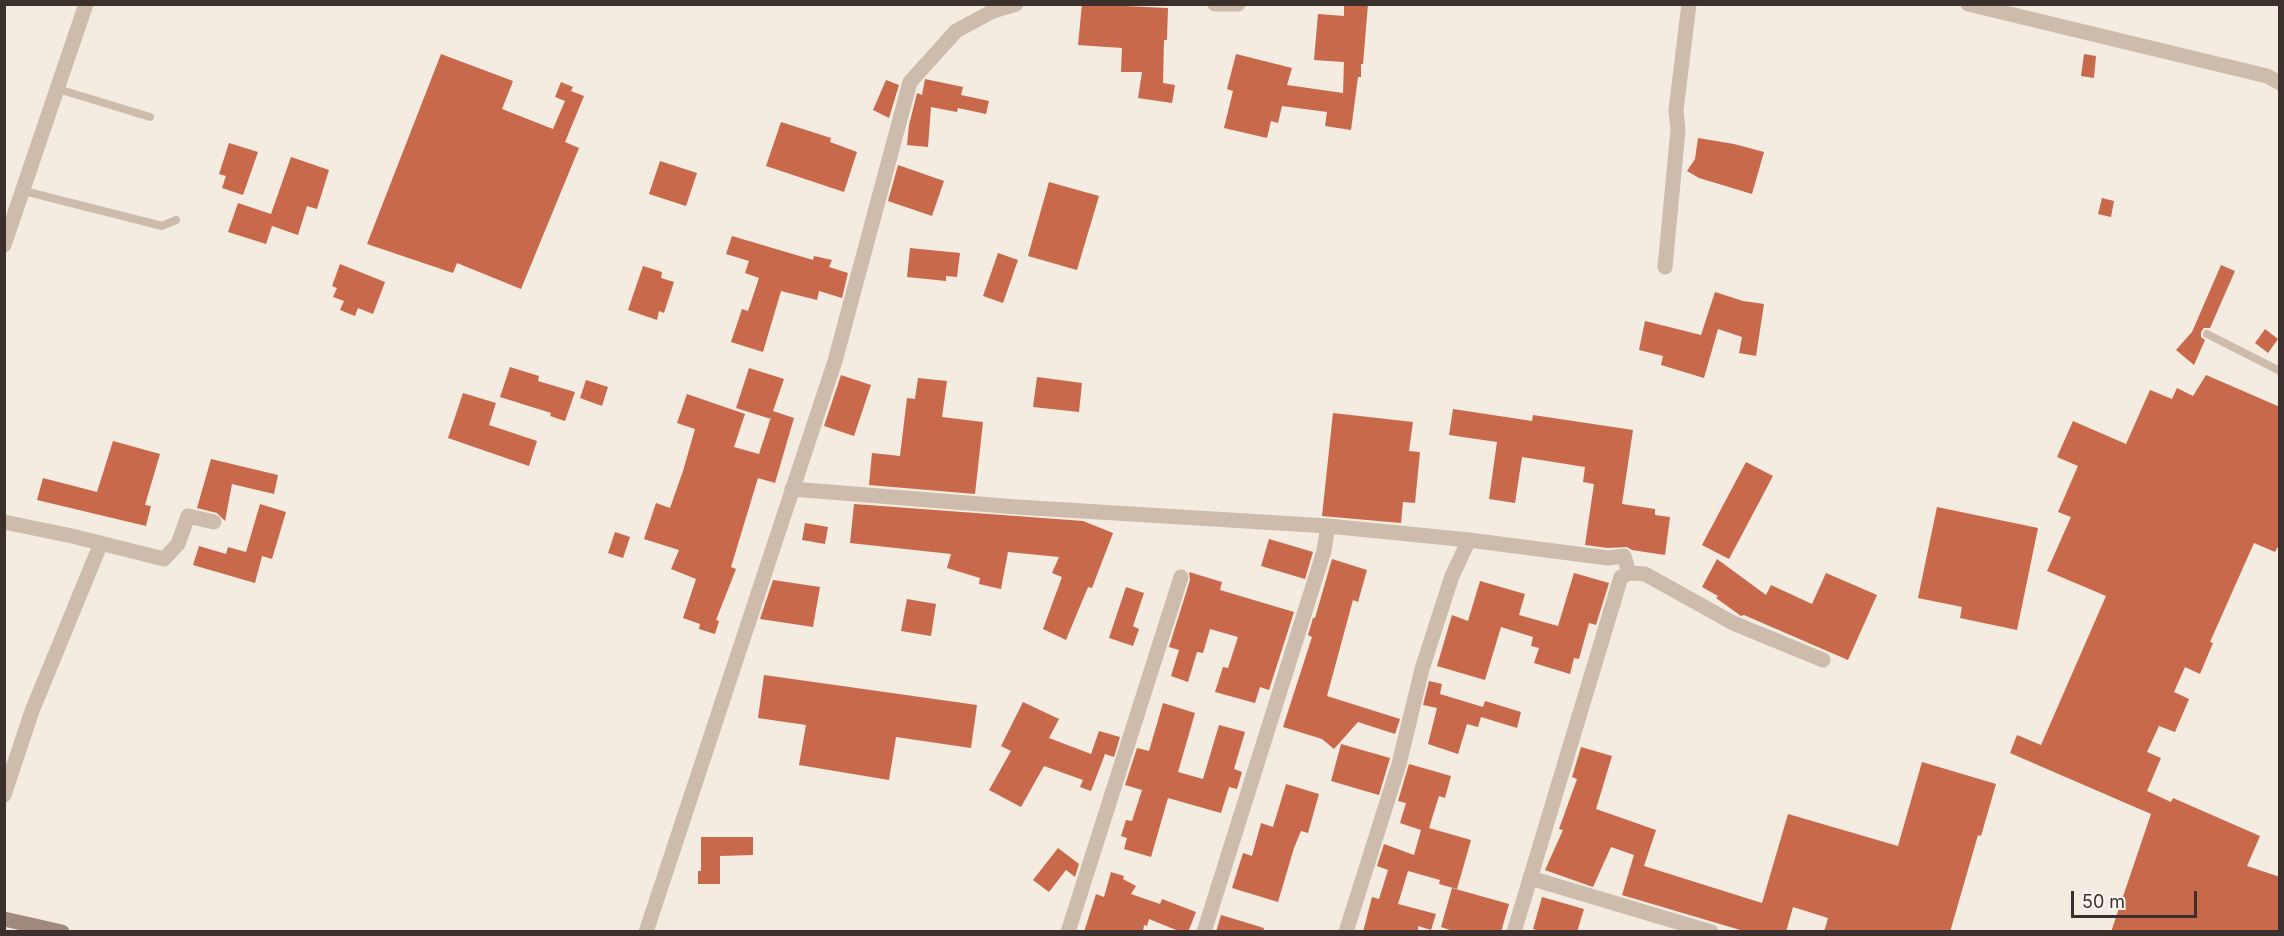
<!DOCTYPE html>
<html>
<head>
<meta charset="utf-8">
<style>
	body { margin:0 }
	#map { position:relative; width:2284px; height:936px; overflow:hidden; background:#f4ebe1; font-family:Inter,sans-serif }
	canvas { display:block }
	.frame { position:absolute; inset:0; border:6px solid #3b302b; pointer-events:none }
	.scale { position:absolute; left:2071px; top:891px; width:126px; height:27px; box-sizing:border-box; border:3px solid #3b302b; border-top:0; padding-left:8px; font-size:18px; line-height:21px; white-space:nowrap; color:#3b302b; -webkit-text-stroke:4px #fbf5ee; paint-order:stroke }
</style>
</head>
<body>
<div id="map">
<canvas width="2284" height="936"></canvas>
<div class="frame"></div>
<div class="scale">50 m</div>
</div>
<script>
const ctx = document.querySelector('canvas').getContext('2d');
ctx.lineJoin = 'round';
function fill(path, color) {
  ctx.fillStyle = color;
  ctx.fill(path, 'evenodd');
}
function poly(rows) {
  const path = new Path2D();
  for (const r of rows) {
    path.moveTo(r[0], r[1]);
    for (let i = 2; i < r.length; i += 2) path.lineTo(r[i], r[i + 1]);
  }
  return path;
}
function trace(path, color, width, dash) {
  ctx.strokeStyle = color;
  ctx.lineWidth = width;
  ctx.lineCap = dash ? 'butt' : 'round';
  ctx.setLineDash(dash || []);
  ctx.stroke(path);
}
fill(poly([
	[1082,4,1168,8,1167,40,1164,40,1163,83,1175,85,1172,103,1138,98,1142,72,1121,72,1122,48,1078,45],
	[1344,4,1368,4,1363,64,1361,64,1361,77,1358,77,1351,130,1325,126,1327,112,1282,106,1278,123,1271,121,1267,138,1224,128,1233,91,1227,89,1236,54,1292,68,1287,85,1343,93,1344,62,1314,60,1318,14,1344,16],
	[441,54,513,81,502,109,553,129,565,101,555,97,561,82,573,87,571,91,584,96,565,142,579,148,521,289,457,263,453,273,367,244],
	[2084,54,2096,56,2094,78,2081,76],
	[925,79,963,87,961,95,989,101,986,114,958,108,957,112,931,107,928,147,907,145,909,125,917,93,922,95],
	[886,80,899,85,889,118,873,110],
	[781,122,831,138,830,142,857,152,844,192,766,166],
	[1698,138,1734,144,1764,152,1752,194,1699,178,1687,171,1695,159],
	[229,143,258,152,243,195,222,188,226,176,219,174],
	[291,157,329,170,317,209,307,206,298,235,272,226,266,244,228,232,238,203,271,214],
	[660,161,697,173,686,206,649,194],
	[898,165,944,181,932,216,888,201],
	[1049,182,1099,196,1077,270,1028,256],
	[2102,198,2114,201,2111,217,2098,214],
	[732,236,813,260,814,256,832,260,829,267,848,273,842,298,819,291,817,300,781,291,763,352,731,342,742,309,748,311,759,278,745,273,749,261,726,254],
	[910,248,960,253,957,277,946,276,946,281,907,277],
	[998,253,1018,260,1003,303,983,296],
	[340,264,385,282,373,314,358,308,355,316,340,310,344,301,333,297,337,288,332,286],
	[2221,265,2235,271,2210,328,2204,328,2201,332,2201,337,2205,340,2194,365,2176,350,2192,332],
	[643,266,662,272,661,278,674,282,664,313,659,311,657,320,628,310],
	[1715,292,1743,301,1764,304,1756,356,1739,353,1742,337,1718,329,1704,378,1661,365,1663,356,1639,350,1645,321,1701,335],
	[2265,329,2278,339,2268,353,2255,343],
	[510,367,539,376,538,381,575,392,565,421,550,416,551,413,500,397],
	[749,368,784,379,773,411,794,418,775,483,758,478,731,567,736,569,716,620,719,621,715,634,699,629,700,624,683,618,696,579,671,569,679,550,644,539,656,503,670,508,683,471,695,429,677,423,687,394,745,414,734,447,759,454,771,417,771,419,736,408],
	[841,375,871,385,854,436,824,426],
	[2206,375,2280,407,2280,543,2275,552,2254,543,2210,642,2213,643,2200,674,2185,667,2174,692,2189,699,2175,732,2159,726,2147,752,2161,758,2147,791,2171,802,2173,798,2260,836,2247,866,2280,877,2280,932,2111,932,2151,814,2010,753,2017,735,2041,745,2106,596,2047,571,2071,517,2058,512,2078,466,2057,457,2073,421,2126,444,2150,390,2172,399,2177,388,2193,396],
	[1037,377,1082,383,1079,412,1033,407],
	[918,378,947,381,942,417,983,422,975,494,869,485,872,453,900,456,907,398,915,399],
	[586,380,608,387,602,406,580,398],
	[463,393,496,403,489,425,537,441,529,466,448,438],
	[1453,409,1532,421,1533,415,1633,430,1622,504,1655,509,1655,515,1670,517,1665,555,1632,550,1627,547,1608,548,1585,545,1594,484,1583,482,1585,467,1522,457,1515,503,1489,499,1497,442,1449,435],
	[1333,413,1413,422,1409,451,1420,452,1415,503,1403,502,1401,523,1322,516],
	[113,441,160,454,145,505,151,506,146,526,37,500,43,478,97,492],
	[211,459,278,475,274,494,232,484,225,521,217,513,197,508],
	[1746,462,1773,476,1729,559,1702,545],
	[260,504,286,512,272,559,262,556,255,583,193,565,199,546,226,554,228,547,246,552],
	[854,504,1083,521,1113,533,1092,588,1088,587,1066,640,1043,629,1062,577,1052,573,1059,557,1008,552,1001,589,979,584,980,578,947,568,951,554,850,543],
	[1937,507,2038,528,2017,630,1960,618,1962,607,1918,598],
	[805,523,828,527,825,544,802,540],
	[615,532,630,537,623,558,608,553],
	[1269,539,1313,552,1305,579,1261,566],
	[1332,559,1367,570,1358,602,1353,600,1327,696,1400,719,1395,734,1358,722,1334,749,1322,739,1283,727,1312,637,1308,635,1313,618,1315,618],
	[1717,559,1766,595,1771,585,1812,604,1826,573,1877,595,1848,660,1744,615,1741,616,1716,598,1718,596,1702,587],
	[1189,572,1222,582,1220,590,1294,612,1269,690,1260,687,1255,703,1215,692,1223,667,1228,668,1238,637,1210,629,1203,653,1197,652,1188,682,1171,676,1179,650,1169,647,1190,580],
	[1574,573,1609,583,1596,625,1589,623,1579,659,1574,658,1570,674,1534,663,1539,648,1531,646,1533,637,1501,627,1485,680,1437,666,1452,615,1468,621,1480,581,1525,594,1519,615,1558,626],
	[773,580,820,587,813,627,760,619],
	[1126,587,1144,593,1133,626,1139,629,1133,646,1109,638],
	[907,599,936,604,931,636,901,631],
	[764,675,977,705,971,748,896,737,889,780,799,765,806,725,758,718],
	[1429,681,1442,684,1440,694,1483,707,1485,701,1521,712,1517,728,1481,717,1478,727,1467,724,1458,754,1428,744,1437,708,1423,705],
	[1023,702,1059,719,1049,738,1091,754,1099,731,1120,737,1114,757,1105,754,1091,791,1080,787,1083,780,1044,766,1021,807,989,790,1011,751,1001,746],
	[1163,703,1195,713,1178,772,1203,779,1219,725,1245,732,1234,769,1242,772,1237,789,1229,787,1221,813,1168,798,1151,857,1124,849,1127,838,1121,836,1126,820,1132,821,1142,790,1125,785,1137,748,1149,751],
	[1341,744,1390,758,1379,795,1331,781],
	[1581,747,1612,756,1596,809,1656,830,1644,866,1762,903,1788,814,1898,846,1922,762,1996,784,1981,836,1978,835,1950,932,1824,932,1828,918,1793,907,1786,932,1747,932,1622,895,1634,855,1611,847,1593,887,1545,870,1563,830,1559,829,1577,779,1572,777],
	[1409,764,1451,776,1445,798,1439,796,1429,828,1471,840,1457,889,1439,884,1440,880,1408,871,1398,904,1436,914,1431,930,1418,926,1418,932,1363,932,1372,897,1379,899,1388,870,1377,866,1384,844,1414,855,1421,830,1400,823,1406,803,1398,801],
	[1286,784,1319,794,1308,833,1301,831,1294,848,1278,902,1232,888,1243,853,1252,856,1261,823,1273,827],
	[701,837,753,837,753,855,720,856,720,884,698,884,698,871,701,871],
	[1058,848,1079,864,1075,877,1066,870,1049,892,1033,880],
	[1111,872,1124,876,1123,879,1136,886,1131,894,1160,904,1162,899,1196,912,1188,932,1181,932,1149,919,1147,926,1144,925,1143,932,1084,932,1096,894,1104,897],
	[1452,888,1509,904,1501,932,1456,932,1441,927],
	[1542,897,1584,909,1577,932,1543,932,1533,929],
	[1221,915,1264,928,1263,932,1216,932]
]), '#c8694b');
trace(poly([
	[58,89,150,117],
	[24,191,162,226,176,220],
	[2207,334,2280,371]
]), '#cdbbac', 8);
trace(poly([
	[1968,4,2267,76,2280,83],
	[4,245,86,4],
	[1665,267,1678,130,1676,110,1689,4],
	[792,489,1017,507,1328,526,1469,540,1608,558,1624,556,1629,573],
	[4,522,72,536,164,559,178,544,188,516,214,522],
	[4,795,32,711,101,543],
	[1530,878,1711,932],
	[1068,932,1181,577],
	[1204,932,1324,551,1328,526],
	[1346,932,1399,764,1422,669,1452,576,1469,540],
	[1514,932,1621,577,1629,573,1645,574,1733,623,1823,660]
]), '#cdbbac', 15);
trace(poly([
	[1215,4,1238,4],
	[646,932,835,361,910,82,956,31,993,11,1016,4]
]), '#cdbbac', 15);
trace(poly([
	[4,919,62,932]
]), '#a18a7d', 15);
</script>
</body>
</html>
